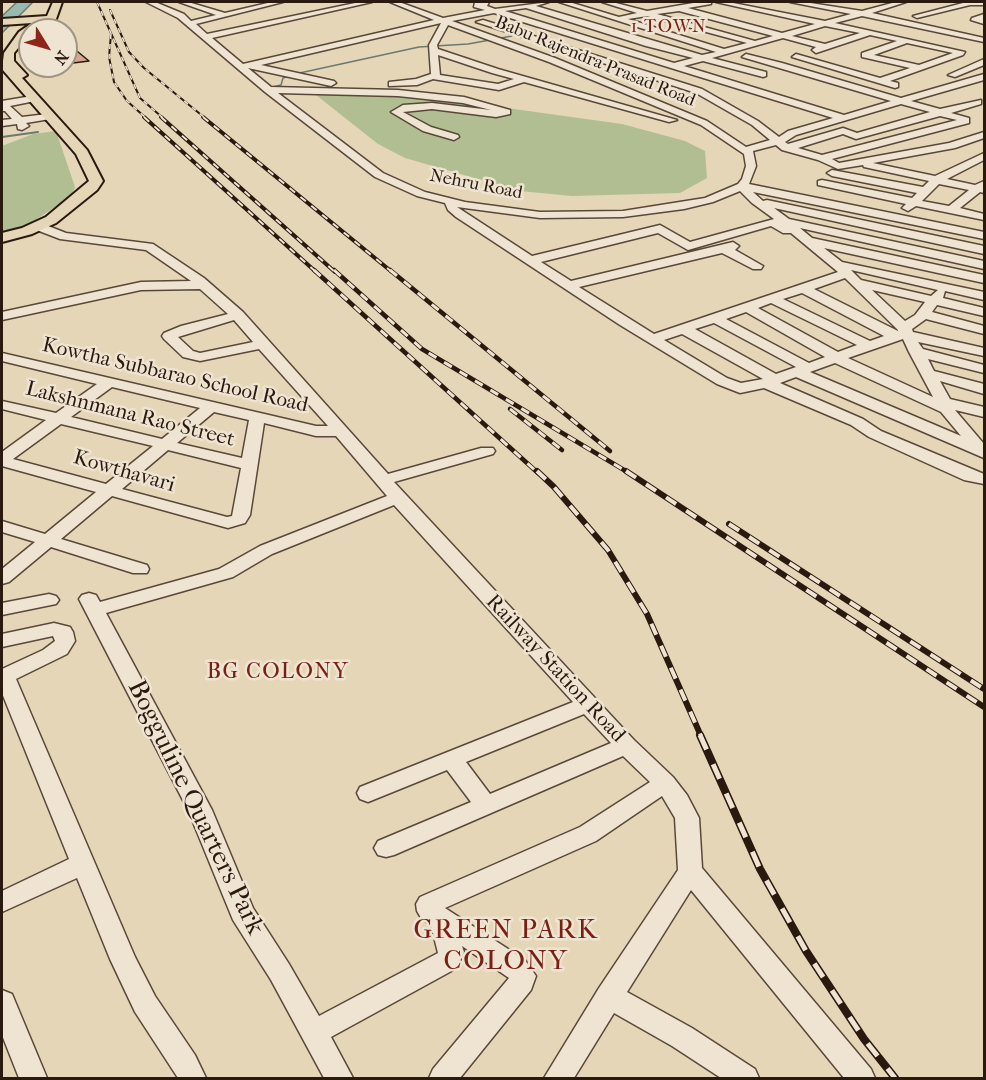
<!DOCTYPE html>
<html>
<head>
<meta charset="utf-8">
<style>
	body { margin:0 }
	#map { position:relative; width:986px; height:1080px; overflow:hidden; background:#e5d6b8; font-family:"IM FELL French Canon",serif }
	canvas { display:block }
	.frame { position:absolute; inset:0; border:3px solid #2a190f; pointer-events:none }
	.north { position:absolute; left:18px; top:18px; width:60px; height:60px; box-sizing:border-box; background:#eee4d1; border:2px solid #a09383; border-radius:50%; rotate:127deg; font-size:16px; font-weight:700; line-height:24px; text-align:center; color:#2a190f }
	.north::after { content:''; display:block; margin:auto; width:21px; height:27px; background:#8f2418; clip-path:polygon(50% 0,100% 100%,50% 72%,0 100%) }
</style>
</head>
<body>
<div id="map">
<canvas width="986" height="1080"></canvas>
<div class="frame"></div>
<div class="north">N</div>
</div>
<script>
const ctx = document.querySelector('canvas').getContext('2d');
ctx.lineJoin = 'round';
function fill(path, color) {
  ctx.fillStyle = color;
  ctx.fill(path, 'evenodd');
}
function poly(rows) {
  const path = new Path2D();
  for (const r of rows) {
    path.moveTo(r[0], r[1]);
    for (let i = 2; i < r.length; i += 2) path.lineTo(r[i], r[i + 1]);
  }
  return path;
}
function trace(path, color, width, dash) {
  ctx.strokeStyle = color;
  ctx.lineWidth = width;
  ctx.lineCap = dash ? 'butt' : 'round';
  ctx.setLineDash(dash || []);
  ctx.stroke(path);
}
function write(font, color, halo, rows, align = 'center') {
  ctx.font = font + ' "IM FELL French Canon",serif';
  ctx.lineWidth = 5;
  ctx.setLineDash([]);
  ctx.textBaseline = 'middle';
  ctx.strokeStyle = halo;
  ctx.fillStyle = color;
  for (const [text, x, y, turn = 0] of rows) {
    ctx.save();
    ctx.translate(x, y);
    ctx.rotate((+turn || 0) * Math.PI / 180);
    ctx.textAlign = isNaN(turn) ? turn : align;
    if (halo) ctx.strokeText(text, 0, 0);
    ctx.fillText(text, 0, 0);
    ctx.restore();
  }
}
fill(poly([
	[316,95,413,95,622,124,685,141,705,151,707,178,680,193,572,196,520,191,405,158,378,144],
	[56,131,75,187,71,196,34,221,24,226,2,231,2,146,33,134]
]), '#b0be92');
const water = poly([
	[17,2,33,2,2,33,2,16,17,2]
]);
fill(water, '#96b9b1');
trace(water, '#6b7970', 1.5);
trace(poly([
	[272,87,281,85,283,78,295,74,419,47,468,44,512,36]
]), '#6b7970', 1.5);
trace(poly([
	[2,137,38,132]
]), '#6b7970', 2);
const building = poly([
	[66,42,89,61,73,63,66,57,66,42]
]);
fill(building, '#daa590');
trace(building, '#2a190f', 1.5);
const minor = poly([
	[146,2,155,2,184,14,191,21,216,15,179,2,188,2,225,13,272,2,283,2,196,24,207,34,360,2,372,2,212,38,243,64,434,20,390,2,399,2,443,18,485,10,474,7,475,2,489,2,487,6,495,9,549,2,536,6,702,55,716,52,559,2,569,2,619,17,637,13,602,2,612,2,647,11,699,2,711,2,711,4,688,8,782,33,815,24,716,2,728,2,825,21,851,14,790,2,804,2,862,11,896,2,906,2,872,13,984,38,984,42,862,16,835,23,965,52,963,55,890,81,898,83,898,87,895,88,792,57,796,54,880,78,910,68,862,57,862,53,897,41,870,35,816,53,812,50,816,47,783,38,712,58,766,72,766,76,763,77,703,61,684,66,844,115,891,101,742,57,746,54,782,63,901,98,984,74,984,80,911,101,940,109,981,100,981,104,951,113,969,118,969,123,832,159,839,163,949,143,984,132,984,138,955,148,873,163,935,176,984,153,984,160,947,179,975,185,984,181,984,193,980,192,960,208,984,214,984,220,916,206,908,211,902,208,906,204,818,185,818,181,822,180,912,198,917,193,832,176,827,173,832,170,923,187,929,181,864,167,863,165,838,169,818,160,782,150,776,145,753,151,756,166,749,184,984,232,984,239,753,192,763,201,767,200,984,246,984,254,774,208,789,219,984,261,984,269,800,228,812,238,984,275,984,283,824,248,842,262,984,292,984,300,945,291,943,298,984,308,984,316,937,305,932,312,984,326,984,334,926,319,912,329,913,332,984,348,984,356,918,342,923,349,984,365,984,373,928,359,934,371,984,384,984,394,940,381,950,399,984,407,984,417,955,410,984,444,984,458,796,377,780,383,863,419,881,431,984,474,984,484,964,480,869,437,851,425,764,388,740,393,717,384,620,325,456,217,448,210,445,203,417,196,375,177,265,92,178,18,146,2],
	[526,8,646,46,693,58,674,63,505,11,526,8],
	[679,11,773,36,755,41,657,14,679,11],
	[494,13,671,68,833,118,788,131,779,137,758,121,702,89,483,20,476,22,696,93,752,125,770,140,746,147,707,121,555,58,452,21,494,13],
	[647,16,747,43,724,49,628,19,647,16],
	[441,23,429,45,431,74,416,79,389,82,389,86,417,85,433,79,499,90,524,82,669,122,677,120,498,69,438,49,437,45,448,25,549,62,701,125,744,154,746,166,742,179,738,184,705,198,623,211,540,212,465,202,425,192,383,173,278,93,398,96,463,103,491,110,432,103,403,105,391,112,423,131,454,140,459,137,458,135,431,127,403,112,432,109,496,117,510,114,510,110,464,97,398,90,271,87,248,68,331,86,336,83,334,81,261,65,441,23],
	[825,26,860,33,825,44,792,36,825,26],
	[907,43,953,53,919,65,874,55,907,43],
	[438,55,492,73,514,79,498,84,440,75,438,55],
	[901,104,930,112,857,133,843,128,788,144,785,142,796,135,901,104],
	[940,116,957,120,822,155,798,148,843,134,856,139,940,116],
	[939,184,969,190,949,206,922,201,939,184],
	[740,191,752,203,774,219,690,242,660,225,532,256,457,207,540,218,623,217,684,209,713,202,740,191],
	[771,226,783,233,791,233,838,272,654,334,579,287,722,253,753,269,761,269,763,266,735,250,739,246,733,242,571,281,541,262,658,233,688,250,771,226],
	[851,270,938,290,931,296,861,280,851,270],
	[845,278,898,330,898,331,814,289,845,278],
	[872,290,925,302,915,315,905,321,872,290],
	[802,293,884,336,870,341,783,299,802,293],
	[771,303,857,345,838,352,758,308,771,303],
	[746,312,825,357,809,363,726,319,746,312],
	[714,323,796,367,776,374,695,329,714,323],
	[682,334,763,379,741,383,727,378,664,340,682,334],
	[903,339,909,352,933,397,848,358,903,339],
	[835,363,941,412,961,436,810,372,835,363],
	[967,2,984,2,984,5,970,5,917,18,913,16,967,2],
	[984,14,984,24,971,20,972,18,984,14],
	[984,59,984,65,955,77,948,75,984,59],
	[32,96,37,99,35,101,10,106,22,117,47,114,50,115,50,119,26,123,29,126,22,130,18,129,17,124,2,126,2,120,12,119,5,111,2,111,2,101,32,96],
	[38,222,66,233,153,244,204,278,243,312,388,474,481,448,493,448,495,451,493,454,394,482,634,740,673,777,687,795,699,818,702,868,871,1069,875,1078,844,1078,691,890,627,992,692,1028,755,1069,759,1078,721,1078,672,1046,614,1013,574,1078,544,1078,599,988,678,870,675,818,662,796,596,841,445,908,525,960,536,976,531,990,460,1078,429,1078,433,1069,509,978,462,946,464,952,457,968,331,1037,353,1078,324,1078,271,980,233,920,188,810,79,599,82,595,89,593,96,595,100,602,219,569,260,546,387,496,336,436,316,436,264,423,250,515,245,523,228,528,112,496,61,539,147,565,149,569,147,573,133,573,51,547,9,582,2,584,2,569,35,542,2,532,2,521,45,534,96,492,2,466,2,452,46,420,2,409,2,401,56,413,97,384,2,361,2,353,316,426,328,426,259,349,200,361,183,357,164,339,162,336,164,333,181,326,228,314,200,289,141,290,2,320,2,312,141,282,191,281,146,250,60,239,34,229,34,223,38,222],
	[234,320,253,342,200,353,193,351,178,337,234,320],
	[112,387,200,408,162,439,71,417,112,387],
	[214,412,249,420,242,458,177,443,214,412],
	[61,424,153,446,106,484,13,459,61,424],
	[168,450,241,468,232,516,227,517,122,489,168,450],
	[394,505,573,702,360,787,357,793,360,799,368,802,447,770,471,802,378,841,374,848,378,855,386,857,394,855,623,756,650,782,580,827,420,897,416,904,417,911,421,918,431,925,438,953,319,1016,289,964,253,908,212,810,106,613,233,577,272,554,394,505],
	[584,714,611,743,490,794,466,762,584,714],
	[49,594,56,596,59,600,56,604,2,615,2,603,49,594],
	[54,623,70,627,73,632,75,641,67,654,16,679,135,957,155,996,195,1055,206,1078,178,1078,135,1012,110,959,77,878,2,912,2,891,69,859,2,693,2,669,43,650,55,641,53,636,2,647,2,634,54,623],
	[2,990,12,994,47,1078,19,1078,2,1035,2,990]
]);
const major = poly([
	[53,2,62,2,56,19,45,22,35,30,30,30,30,34,14,53,14,61,27,75,22,78,87,150,103,181,97,190,56,223,32,234,2,242,2,233,22,228,46,217,89,181,76,154,2,69,4,53,19,32,32,23,2,25,2,19,47,16,53,2]
]);
trace(minor, '#594839', 3);
trace(major, '#2a190f', 4);
fill(minor, '#eee4d1');
fill(major, '#e5d6b8');
const railFar4 = poly([
	[97,2,140,98,163,118],
	[110,10,129,52,144,68,205,118],
	[111,34,109,57,114,82,127,101,146,118]
]);
const railFar3 = poly([
	[144,117,316,272],
	[161,117,335,272],
	[203,117,392,272]
]);
const railFar2 = poly([
	[314,270,538,473],
	[334,270,422,349,629,473],
	[390,270,610,451],
	[510,409,562,450]
]);
const railFar1 = poly([
	[537,471,554,487,608,550,647,614,701,736],
	[626,471,984,707],
	[729,524,984,689]
]);
const rail = poly([
	[700,735,760,869,806,951,864,1039,895,1078]
]);
trace(railFar4, '#2a190f', 2);
trace(railFar3, '#2a190f', 4);
trace(railFar2, '#2a190f', 4.5);
trace(railFar1, '#2a190f', 6);
trace(rail, '#2a190f', 8);
trace(railFar4, '#eee4d1', 1.5, [5]);
trace(railFar3, '#eee4d1', 2, [7]);
trace(railFar2, '#eee4d1', 3, [9]);
trace(railFar1, '#eee4d1', 4, [12]);
trace(rail, '#eee4d1', 5, [16]);
ctx.letterSpacing = '1.5px';
write('18px', '#7a1f14', '#eee4d1', [
	["1 TOWN",669,28]
]);
ctx.letterSpacing = '0px';
write('18px', '#2a190f', '#eee4d1', [
	["Babu Rajendra Prasad Road",595,62,22],
	["Nehru Road",476,185,11]
]);
write('21px', '#2a190f', '#eee4d1', [
	["Kowtha Subbarao School Road",175,376,13],
	["Lakshnmana Rao Street",130,415,14],
	["Kowthavari",124,472,16],
	["Railway Station Road",555,669,47]
]);
ctx.letterSpacing = '1.5px';
write('22px', '#7a1f14', '#eee4d1', [
	["BG COLONY",278,673]
]);
ctx.letterSpacing = '0px';
write('26px', '#2a190f', '#eee4d1', [
	["Bogguline Quarters Park",195,808,64]
]);
ctx.letterSpacing = '1.5px';
write('27px', '#7a1f14', '#eee4d1', [
	["GREEN PARK",506,931],
	["COLONY",506,962]
]);
ctx.letterSpacing = '0px';
</script>
</body>
</html>
